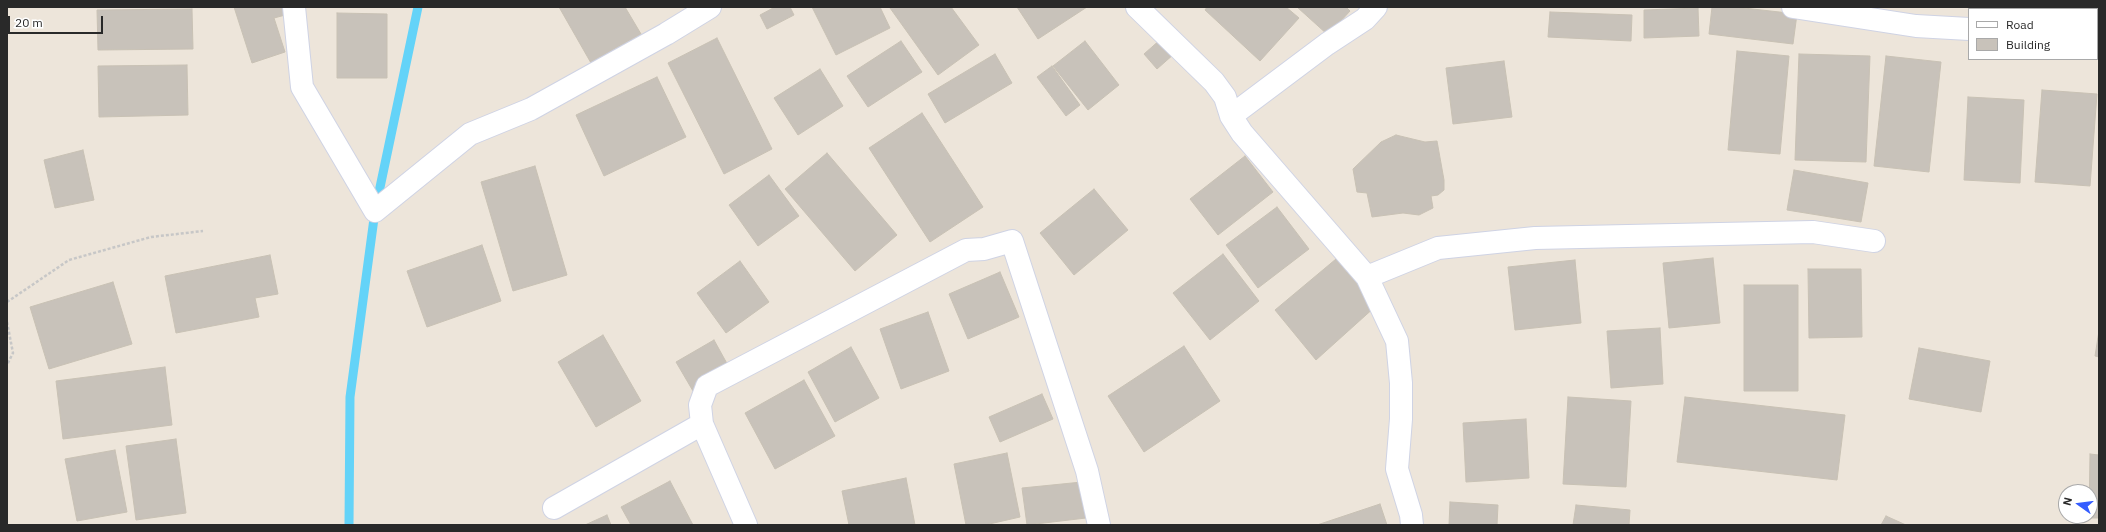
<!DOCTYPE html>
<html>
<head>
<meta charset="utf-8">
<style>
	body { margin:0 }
	#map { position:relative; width:2106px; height:532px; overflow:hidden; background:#ede5da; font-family:"IBM Plex Sans",sans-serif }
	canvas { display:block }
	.frame { position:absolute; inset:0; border:8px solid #292929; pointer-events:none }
	.legend { position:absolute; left:1968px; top:8px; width:130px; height:52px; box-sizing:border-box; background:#fff; border:1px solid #a9a9a9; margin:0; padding:5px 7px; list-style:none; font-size:12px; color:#292929 }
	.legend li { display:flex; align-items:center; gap:8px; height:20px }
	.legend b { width:20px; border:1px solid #a9a9a9 }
	.north { position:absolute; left:2058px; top:484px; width:40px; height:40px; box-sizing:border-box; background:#fff; border:1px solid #a9a9a9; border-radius:50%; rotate:284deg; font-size:11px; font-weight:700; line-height:16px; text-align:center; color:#292929 }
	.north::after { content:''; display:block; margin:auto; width:14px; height:18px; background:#355dff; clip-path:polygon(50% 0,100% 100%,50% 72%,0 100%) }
	.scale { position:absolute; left:8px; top:16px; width:95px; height:18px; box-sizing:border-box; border:2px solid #292929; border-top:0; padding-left:5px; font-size:12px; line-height:14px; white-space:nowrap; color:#292929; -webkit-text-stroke:3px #fff; paint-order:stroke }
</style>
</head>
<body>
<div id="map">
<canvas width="2106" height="532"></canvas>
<div class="frame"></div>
<ul class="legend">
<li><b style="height:5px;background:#fff"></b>Road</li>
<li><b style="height:11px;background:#c8c2ba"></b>Building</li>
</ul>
<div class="north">N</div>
<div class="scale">20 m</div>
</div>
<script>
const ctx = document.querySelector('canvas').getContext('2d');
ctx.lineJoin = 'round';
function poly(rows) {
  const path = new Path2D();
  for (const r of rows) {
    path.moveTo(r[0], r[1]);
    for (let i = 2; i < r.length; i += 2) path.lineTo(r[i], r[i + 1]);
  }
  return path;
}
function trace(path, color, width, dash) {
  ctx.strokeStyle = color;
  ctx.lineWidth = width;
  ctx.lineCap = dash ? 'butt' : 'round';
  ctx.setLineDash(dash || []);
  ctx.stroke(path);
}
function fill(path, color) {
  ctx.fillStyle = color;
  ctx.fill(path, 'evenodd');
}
trace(poly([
	[349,525,350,397,375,211,418,7]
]), '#64d3f8', 9);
const building = poly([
	[234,7,287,7,289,14,274,18,285,52,252,63,234,7],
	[559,7,625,7,641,34,591,63,559,7],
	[775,7,790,7,794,15,767,29,760,15,775,7],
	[812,7,880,7,890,28,836,55,812,7],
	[892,7,951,7,979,45,938,75,890,8,892,7],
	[1017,7,1087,7,1038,39,1017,7],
	[1207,7,1286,7,1299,18,1260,61,1205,10,1207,7],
	[1297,7,1346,7,1350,11,1328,35,1297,7],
	[1712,7,1735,7,1797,14,1793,44,1709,34,1712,7],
	[1698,8,1699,36,1644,38,1644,10,1698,8],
	[192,9,193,49,98,50,97,10,192,9],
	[1550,12,1632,15,1631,41,1548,37,1550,12],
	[337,13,387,14,387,78,337,78,337,13],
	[717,38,772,149,724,174,668,63,717,38],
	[1161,39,1174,54,1157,69,1144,54,1161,39],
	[901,41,922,72,868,107,847,76,901,41],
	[1085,41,1119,85,1088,110,1053,66,1085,41],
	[1737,51,1789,56,1780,154,1728,150,1737,51],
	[995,54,1012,83,945,123,928,94,995,54],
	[1799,54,1870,56,1866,162,1795,160,1799,54],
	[1886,56,1941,62,1929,172,1874,166,1886,56],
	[1504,61,1512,117,1453,124,1446,68,1504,61],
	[187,65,188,115,99,117,98,66,187,65],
	[1052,66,1080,105,1066,116,1037,77,1052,66],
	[820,69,843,106,798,135,774,98,820,69],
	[657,77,686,137,604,176,576,115,657,77],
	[2042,90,2097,94,2090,186,2035,182,2042,90],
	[1968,97,2024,100,2020,183,1964,180,1968,97],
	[922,113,983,207,930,242,869,148,922,113],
	[1396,135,1425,142,1437,141,1444,180,1444,190,1438,195,1431,196,1433,208,1419,215,1403,213,1372,217,1367,193,1357,192,1353,169,1381,142,1396,135],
	[83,150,94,200,55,208,44,160,83,150],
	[827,153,897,235,855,271,785,189,827,153],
	[1245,156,1273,192,1218,235,1190,199,1245,156],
	[535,166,567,275,513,291,481,182,535,166],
	[1794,170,1868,183,1861,222,1787,210,1794,170],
	[769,175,799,216,758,246,729,205,769,175],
	[1094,189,1128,230,1074,275,1040,233,1094,189],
	[1277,207,1309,249,1258,288,1226,245,1277,207],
	[482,245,501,301,427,327,407,271,482,245],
	[1223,254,1259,301,1210,340,1173,293,1223,254],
	[270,255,278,294,255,298,259,317,176,333,165,276,270,255],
	[1713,258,1720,323,1669,328,1663,263,1713,258],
	[1336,259,1376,306,1316,360,1275,310,1336,259],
	[1575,260,1581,323,1515,330,1508,267,1575,260],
	[740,261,769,302,726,333,697,293,740,261],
	[1808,269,1861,269,1862,337,1809,338,1808,269],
	[1000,272,1019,317,968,339,949,294,1000,272],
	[113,282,132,344,49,369,30,307,113,282],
	[1744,285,1798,285,1798,391,1744,391,1744,285],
	[928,312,949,371,901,389,880,329,928,312],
	[1660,328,1663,384,1611,388,1607,331,1660,328],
	[2099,331,2099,357,2095,356,2099,331],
	[603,335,641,401,596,427,558,362,603,335],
	[714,340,730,369,693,391,676,362,714,340],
	[1184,346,1220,401,1144,452,1108,396,1184,346],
	[851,347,879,398,835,422,808,372,851,347],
	[1919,348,1990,361,1981,412,1909,399,1919,348],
	[165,367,172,425,63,439,56,381,165,367],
	[804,380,835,436,775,469,745,413,804,380],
	[1042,394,1053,419,1000,442,989,417,1042,394],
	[1568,397,1631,401,1626,487,1563,484,1568,397],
	[1685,397,1845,415,1837,480,1677,462,1685,397],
	[1526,419,1529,478,1466,482,1463,423,1526,419],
	[176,439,186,513,136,520,126,446,176,439],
	[115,450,127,512,77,521,65,459,115,450],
	[1007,453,1020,517,985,525,966,525,954,464,1007,453],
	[2090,454,2099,455,2099,518,2089,518,2090,454],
	[906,478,915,525,849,525,842,491,906,478],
	[670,481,693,525,631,525,621,507,670,481],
	[1082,482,1086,518,1027,525,1022,488,1082,482],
	[1450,502,1498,505,1497,525,1449,525,1450,502],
	[1380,504,1387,525,1317,525,1380,504],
	[1576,505,1630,510,1629,525,1573,525,1576,505],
	[607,515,611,525,585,525,607,515],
	[1886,516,1906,525,1881,525,1886,516]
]);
fill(building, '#c8c2ba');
trace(building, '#c8c1b4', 1);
const street = poly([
	[294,7,302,87,375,211,470,134,531,109,666,34,710,7],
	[1137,7,1214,82,1225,97,1231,116,1242,133,1367,277,1397,341,1401,383,1401,419,1397,469,1411,515,1412,525],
	[1793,7,1916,26,1969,29],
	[2097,36,2099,36],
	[1231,116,1327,44,1365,19,1376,7],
	[1367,277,1438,248,1535,238,1813,232,1874,241],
	[554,508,702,424],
	[746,525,702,424,700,405,707,386,966,250,984,249,1012,241,1087,471,1099,525]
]);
trace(street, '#cfd3e4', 24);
trace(poly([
	[7,302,69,260,151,237,203,231],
	[7,322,13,353,7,365]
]), '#c7c7c7', 2.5, [3, 2]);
trace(street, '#fff', 22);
</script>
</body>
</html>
